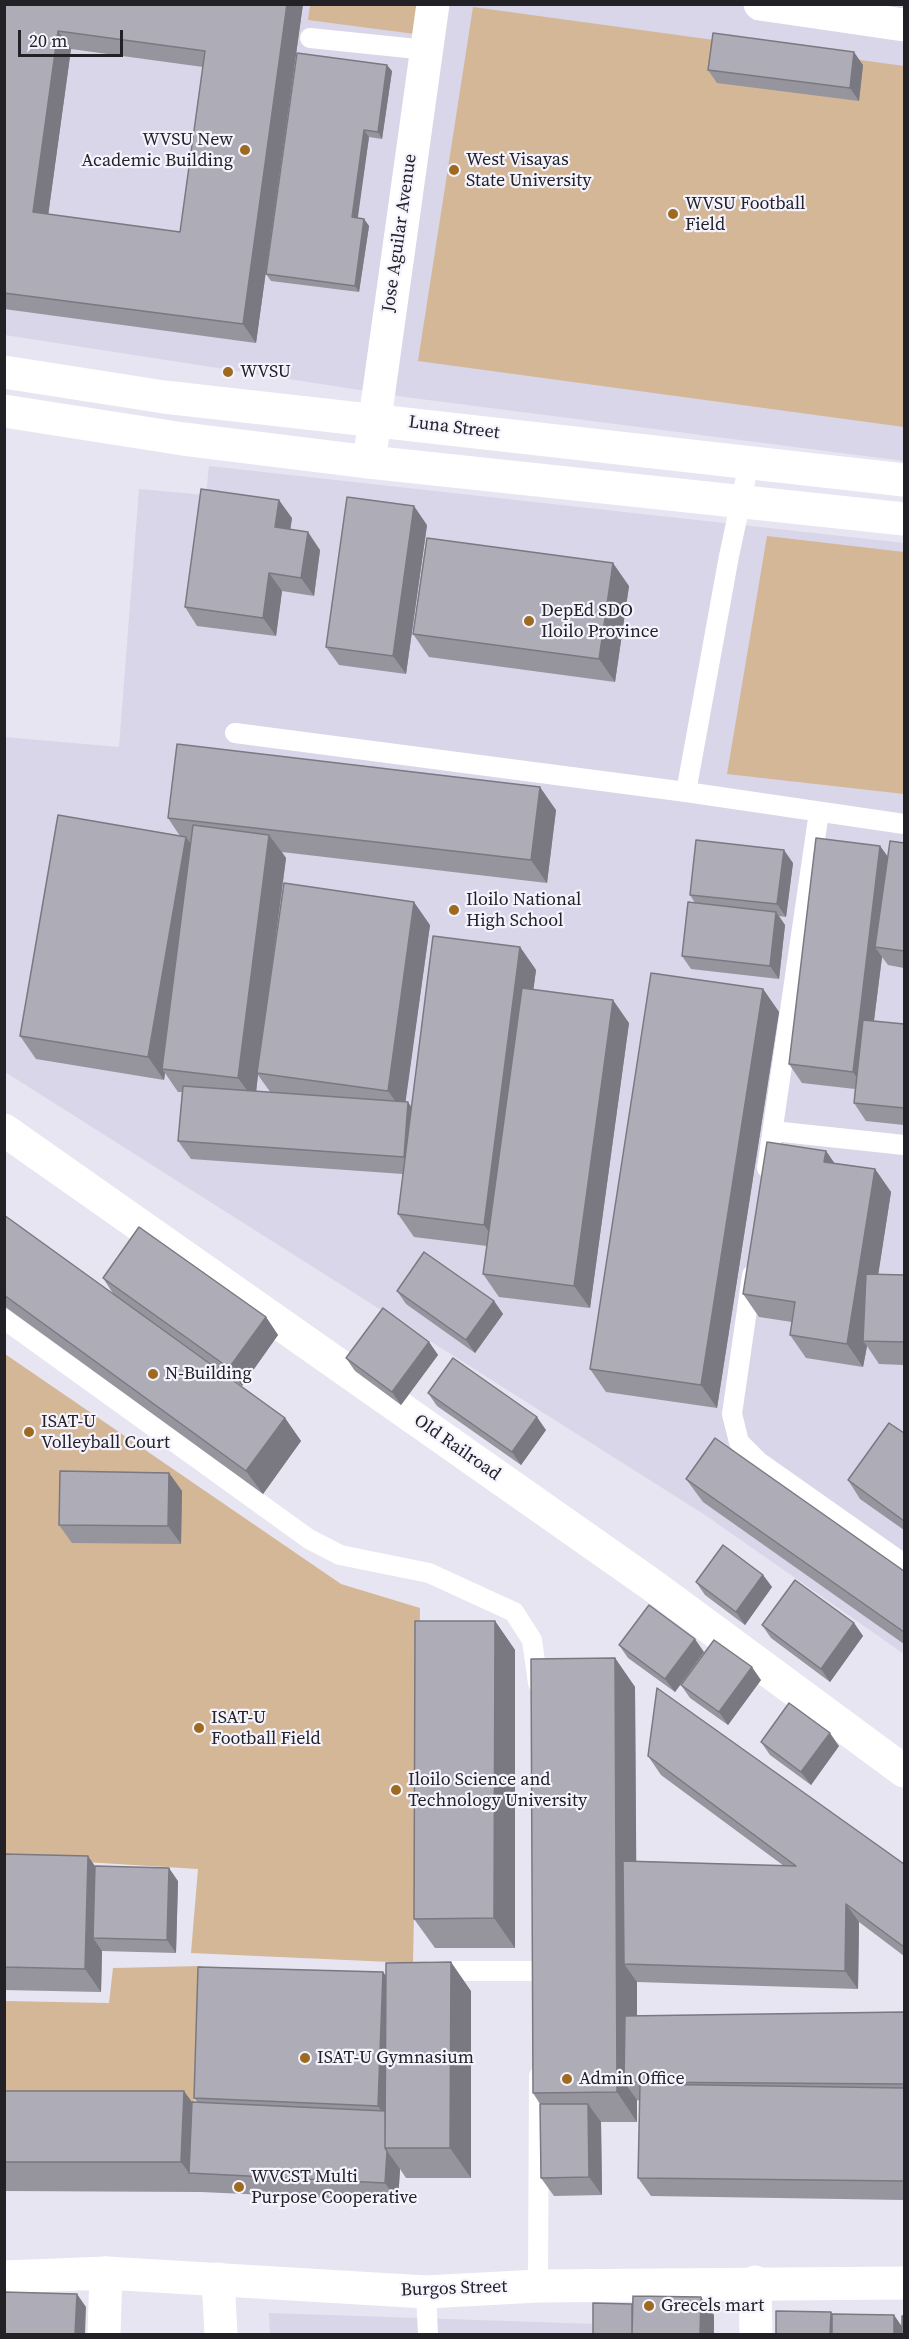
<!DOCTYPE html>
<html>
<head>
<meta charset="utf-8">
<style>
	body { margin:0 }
	#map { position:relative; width:909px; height:2339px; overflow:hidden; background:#e7e5f1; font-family:"Source Serif 4",serif }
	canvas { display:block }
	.frame { position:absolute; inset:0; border:6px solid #222226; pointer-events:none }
	.scale { position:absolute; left:18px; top:30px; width:105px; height:27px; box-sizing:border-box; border:3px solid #222226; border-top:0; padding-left:8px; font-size:18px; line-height:21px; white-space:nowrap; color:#222226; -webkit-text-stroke:4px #f4f3fe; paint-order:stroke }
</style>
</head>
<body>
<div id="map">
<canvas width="909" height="2339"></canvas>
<div class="frame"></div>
<div class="scale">20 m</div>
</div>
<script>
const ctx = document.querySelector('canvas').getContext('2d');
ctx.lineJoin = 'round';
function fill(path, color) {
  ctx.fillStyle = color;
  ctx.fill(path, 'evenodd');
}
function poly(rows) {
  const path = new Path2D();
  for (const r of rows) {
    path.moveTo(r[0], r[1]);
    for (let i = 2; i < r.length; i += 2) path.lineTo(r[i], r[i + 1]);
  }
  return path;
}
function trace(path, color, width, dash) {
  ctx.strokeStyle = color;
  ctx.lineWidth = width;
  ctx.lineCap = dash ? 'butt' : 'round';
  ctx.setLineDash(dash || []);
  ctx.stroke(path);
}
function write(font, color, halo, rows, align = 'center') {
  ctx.font = font + ' "Source Serif 4",serif';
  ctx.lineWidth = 4.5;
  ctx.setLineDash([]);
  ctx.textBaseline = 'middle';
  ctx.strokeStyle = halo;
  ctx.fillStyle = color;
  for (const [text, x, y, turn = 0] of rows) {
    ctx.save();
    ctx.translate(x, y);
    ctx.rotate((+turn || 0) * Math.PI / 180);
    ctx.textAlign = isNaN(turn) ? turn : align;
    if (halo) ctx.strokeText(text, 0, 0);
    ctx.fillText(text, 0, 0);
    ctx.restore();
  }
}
fill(poly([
	[4,5,904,5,904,461,405,397,5,335],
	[209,466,904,543,904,1654,705,1515,5,1072,4,737,119,747,139,489,206,495],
	[269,2313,596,2324,597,2334,270,2334]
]), '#d8d6e8');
fill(poly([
	[310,5,420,5,415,34,308,20],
	[473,7,904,66,904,427,418,361],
	[767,536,904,552,904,794,727,774],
	[5,1354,341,1584,420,1608,413,1963,191,1953,198,1869,5,1857],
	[201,1966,194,2109,5,2109,5,2001,109,2003,113,1968]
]), '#d3b796');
trace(poly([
	[310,38,427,50],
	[749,463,729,556,686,792,904,824],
	[235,733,686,792],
	[773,1131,904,1145],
	[767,1168,819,812],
	[752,1275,732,1414,739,1442,759,1462,904,1564],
	[4,1319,309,1539,340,1555,429,1573,514,1612,532,1640,538,1683],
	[431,1971,540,1971],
	[538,2286,539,2076],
	[426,2292,428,2334]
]), '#fff', 20);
trace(poly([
	[760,4,904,25],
	[369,462,433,4],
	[4,1130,652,1585,904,1771],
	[218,2279,221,2334],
	[755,2282,756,2334],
	[104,2334,106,2273]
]), '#fff', 33);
trace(poly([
	[4,2277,106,2273,426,2292,538,2286,904,2283]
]), '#fff', 33);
trace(poly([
	[4,372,164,397,904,480],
	[4,411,183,439,369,462,904,519]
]), '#fff', 33);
fill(poly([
	[4,4,303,4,256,343,4,309],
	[71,49,203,67,180,232,48,215],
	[863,65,859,101,717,83,708,70],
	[392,71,382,139,369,137,357,218,364,219,369,226,359,292,271,281,266,274],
	[292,518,290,529,320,550,314,596,282,591,276,636,197,626,185,607],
	[427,525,406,674,339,665,326,647],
	[629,586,615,682,429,657,413,634],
	[556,810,547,883,282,852,286,858,271,973,430,925,405,1102,411,1107,520,947,536,970,533,990,629,1023,590,1308,499,1297,483,1274,487,1246,414,1237,398,1214,403,1174,191,1159,178,1141,182,1092,178,1092,165,1073,164,1080,36,1059,20,1036,180,836,168,818],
	[258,1075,271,1093,256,1092],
	[904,843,904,968,888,965,882,957,874,1021,904,1024,904,1125,866,1121,854,1103,855,1089,802,1083,789,1064,880,846,888,857],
	[793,863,786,917,779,916,785,925,779,979,691,969,682,956,695,903,690,895],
	[763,989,779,1012,717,1408,606,1392,590,1369],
	[826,1151,834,1163,875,1169,891,1192,878,1274,904,1275,904,1365,879,1364,867,1346,863,1367,806,1358,790,1335,792,1322,759,1317,743,1294],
	[4,1215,114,1295,103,1278,266,1317,278,1335,242,1386,162,1330,285,1418,301,1441,263,1494,4,1306],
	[397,1291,494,1301,503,1314,475,1353,406,1304],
	[429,1342,438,1355,401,1405,355,1371,346,1358],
	[428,1393,546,1430,521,1465,437,1406],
	[904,1433,904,1530,860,1499,848,1480],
	[169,1473,182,1491,181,1544,72,1543,59,1525],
	[686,1479,904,1571,904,1644,703,1502],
	[763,1575,772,1587,745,1625,705,1595,696,1582],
	[495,1621,515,1650,515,1948,435,1948,414,1919],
	[854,1623,863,1636,830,1682,771,1638,762,1625],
	[619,1645,704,1652,675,1692,628,1658],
	[615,1658,635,1687,636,1861,784,1866,661,1775,648,1756,904,1864,904,1956,859,1922,858,1989,637,1982,637,2016,904,2012,904,2200,651,2196,638,2178,640,2101,637,2100,637,2122,601,2122,602,2195,554,2196,541,2178,540,2104,533,2093],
	[761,1680,728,1725,690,1698,681,1685],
	[761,1742,839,1746,811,1785,770,1755],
	[4,1854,95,1866,178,1881,176,1953,102,1951,101,1992,4,1990],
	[383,1972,386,1976,471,1991,471,2178,406,2178,400,2169,398,2201,201,2192,4,2191,4,2091,197,2102,194,2098]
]), '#96949d');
fill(poly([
	[287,4,303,4,256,343,243,324],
	[58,31,71,49,46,231,33,212],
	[854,52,863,65,859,101,850,88],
	[387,65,392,71,382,139,378,132],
	[364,130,369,137,357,224,352,217],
	[364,219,369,226,359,292,355,286],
	[279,500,292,518,288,546,275,527],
	[414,506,427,525,406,674,393,656],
	[308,532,320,550,314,596,301,578],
	[613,563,629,586,615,682,599,659],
	[269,573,282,591,276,636,263,618],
	[540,787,556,810,547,883,531,860],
	[269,835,286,858,258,1073,257,1073,258,1075,255,1101,238,1078],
	[186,837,202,860,162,1069,165,1073,164,1080,148,1057],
	[880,846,893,864,875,947,882,957,865,1090,853,1072],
	[784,850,793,863,786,917,777,904],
	[414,902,430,925,404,1113,388,1091],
	[776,912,785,925,779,979,770,966],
	[520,947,536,970,500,1248,484,1225],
	[763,989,779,1012,717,1408,701,1385],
	[613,1000,629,1023,590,1308,574,1286],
	[408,1102,421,1121,417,1175,404,1157],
	[826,1151,842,1174,824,1162],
	[875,1169,891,1192,868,1341,863,1341,867,1346,863,1367,847,1344],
	[494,1301,503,1314,475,1353,466,1340],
	[266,1317,278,1335,242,1386,229,1368],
	[429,1342,438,1355,401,1405,392,1392],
	[537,1417,546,1430,521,1465,512,1452],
	[285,1418,301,1441,263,1494,246,1471],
	[169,1473,182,1491,181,1544,168,1526],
	[763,1575,772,1587,745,1625,736,1612],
	[495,1621,515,1650,515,1948,494,1918],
	[854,1623,863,1636,830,1682,821,1669],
	[695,1639,704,1652,675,1692,665,1679],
	[615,1658,635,1687,637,1964,624,1964,637,1982,637,2082,624,2082,637,2100,637,2122,617,2092],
	[752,1667,761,1680,728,1725,719,1712],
	[830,1733,839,1746,811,1785,801,1772],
	[88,1856,104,1879,93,1938,102,1951,101,1992,85,1969],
	[169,1868,178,1881,176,1953,167,1940],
	[846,1904,859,1922,858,1989,845,1971],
	[451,1962,471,1991,471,2178,450,2148],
	[383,1972,399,1995,388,2121,378,2106],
	[184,2091,205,2120,189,2173,181,2162],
	[588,2104,601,2122,602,2195,589,2177],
	[387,2151,400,2169,398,2201,385,2183],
	[77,2294,86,2307,85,2334,75,2334],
	[701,2297,714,2315,714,2334,700,2334],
	[831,2312,840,2325,839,2334,830,2334],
	[894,2315,903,2328,903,2334,894,2334]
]), '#7a7880');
const building = poly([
	[4,4,287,4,243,324,4,293,4,4],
	[58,31,205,51,180,232,33,212,58,31],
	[713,33,854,52,850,88,708,70,713,33],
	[297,53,387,65,378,132,364,130,352,217,364,219,355,286,266,274,297,53],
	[201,489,279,500,275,527,308,532,301,578,269,573,263,618,185,607,201,489],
	[347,497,414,506,393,656,326,647,347,497],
	[427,538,613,563,599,659,413,634,427,538],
	[177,744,540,787,531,860,168,818,177,744],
	[58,815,186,837,148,1057,20,1036,58,815],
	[193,825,269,835,238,1078,162,1069,193,825],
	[816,838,880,846,853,1072,789,1064,816,838],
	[696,840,784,850,777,904,690,895,696,840],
	[890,841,904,843,904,951,875,947,890,841],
	[284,883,414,902,388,1091,257,1073,284,883],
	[688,902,776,912,770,966,682,956,688,902],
	[433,936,520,947,484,1225,398,1214,433,936],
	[651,973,763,989,701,1385,590,1369,651,973],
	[522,988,613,1000,574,1286,483,1274,522,988],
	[863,1020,904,1024,904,1108,854,1103,863,1020],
	[183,1086,408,1102,404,1157,178,1141,183,1086],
	[767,1142,826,1151,824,1162,875,1169,847,1344,790,1335,795,1302,743,1294,767,1142],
	[4,1215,285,1418,246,1471,4,1295,4,1215],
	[139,1227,266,1317,229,1368,103,1278,139,1227],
	[424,1252,494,1301,466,1340,397,1291,424,1252],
	[866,1274,904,1275,904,1342,863,1341,866,1274],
	[383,1308,429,1342,392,1392,346,1358,383,1308],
	[453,1358,537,1417,512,1452,428,1393,453,1358],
	[889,1423,904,1433,904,1521,848,1480,889,1423],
	[715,1438,904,1571,904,1632,686,1479,715,1438],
	[60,1471,169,1473,168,1526,59,1525,60,1471],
	[723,1545,763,1575,736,1612,696,1582,723,1545],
	[795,1580,854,1623,821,1669,762,1625,795,1580],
	[649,1605,695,1639,665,1679,619,1645,649,1605],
	[415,1621,495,1621,494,1918,414,1919,415,1621],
	[714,1640,752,1667,719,1712,681,1685,714,1640],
	[615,1658,617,2092,533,2093,531,1659,615,1658],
	[657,1688,904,1864,904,1947,846,1904,845,1971,624,1964,623,1861,796,1866,648,1756,657,1688],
	[789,1703,830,1733,801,1772,761,1742,789,1703],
	[4,1854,88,1856,85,1969,4,1967,4,1854],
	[95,1866,169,1868,167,1940,93,1938,95,1866],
	[451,1962,450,2148,385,2148,386,1963,451,1962],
	[198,1967,383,1972,378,2106,194,2098,198,1967],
	[904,2012,904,2084,624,2082,625,2016,904,2012],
	[640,2084,904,2088,904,2181,638,2178,640,2084],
	[4,2091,184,2091,181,2162,4,2162,4,2091],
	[192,2102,385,2111,385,2148,387,2151,385,2183,189,2173,192,2102],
	[540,2104,588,2104,589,2177,541,2178,540,2104],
	[4,2292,77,2294,75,2334,4,2334,4,2292],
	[633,2296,701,2297,700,2334,632,2334,633,2296],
	[593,2303,632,2304,632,2334,593,2334,593,2303],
	[776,2311,831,2312,830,2334,776,2334,776,2311],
	[832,2314,894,2315,894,2334,832,2334,832,2314],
	[902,2316,904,2316,904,2334,902,2334,902,2316]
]);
fill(building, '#aeacb7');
trace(building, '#7a7880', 1.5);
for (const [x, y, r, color] of [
	[245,150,6,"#9d6a20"],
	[454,170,6,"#9d6a20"],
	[673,214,6,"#9d6a20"],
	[228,372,6,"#9d6a20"],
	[529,621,6,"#9d6a20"],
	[454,910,6,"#9d6a20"],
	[153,1374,6,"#9d6a20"],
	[29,1432,6,"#9d6a20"],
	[199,1728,6,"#9d6a20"],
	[396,1790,6,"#9d6a20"],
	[305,2058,6,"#9d6a20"],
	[567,2079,6,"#9d6a20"],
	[239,2187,6,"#9d6a20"],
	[649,2306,6,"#9d6a20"]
]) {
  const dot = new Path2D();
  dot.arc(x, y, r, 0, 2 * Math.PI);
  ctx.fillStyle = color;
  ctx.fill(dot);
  trace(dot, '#f4f3fe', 2);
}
write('18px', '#222226', '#f4f3fe', [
	["WVSU New",233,140,"right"],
	["Academic Building",233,161,"right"],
	["West Visayas",466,160],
	["State University",466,181],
	["WVSU Football",685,204],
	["Field",685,225],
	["WVSU",240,372],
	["DepEd SDO",541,611],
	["Iloilo Province",541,632],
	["Iloilo National",466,900],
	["High School",466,921],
	["N-Building",165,1374],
	["ISAT-U",41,1422],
	["Volleyball Court",41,1443],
	["ISAT-U",211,1718],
	["Football Field",211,1739],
	["Iloilo Science and",408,1780],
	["Technology University",408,1801],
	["ISAT-U Gymnasium",317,2058],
	["Admin Office",579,2079],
	["WVCST Multi",251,2177],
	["Purpose Cooperative",251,2198],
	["Grecels mart",661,2306]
], 'left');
write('18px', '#222226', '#f4f3fe', [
	["Jose Aguilar Avenue",400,233,-82],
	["Luna Street",454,428,7],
	["Old Railroad",457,1448,35],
	["Burgos Street",454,2289,-2]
]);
</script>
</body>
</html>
